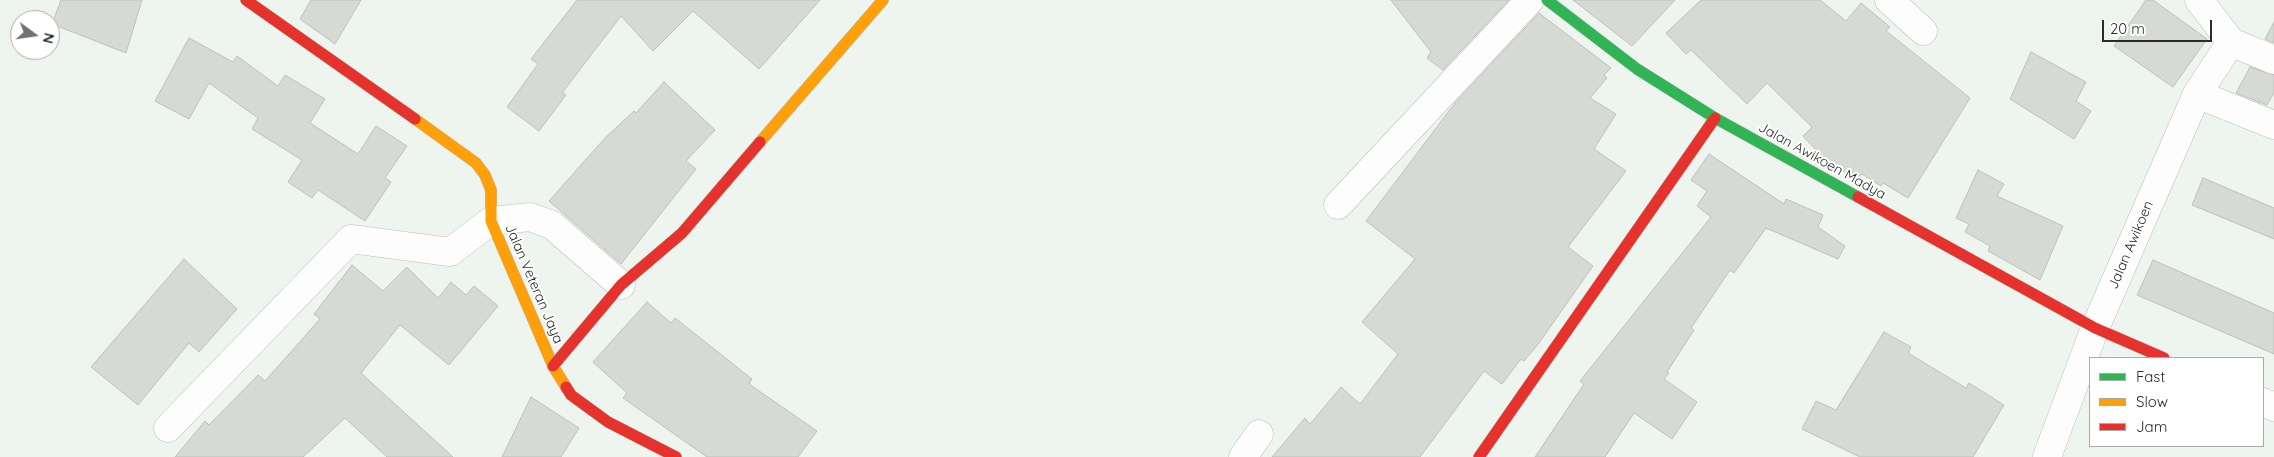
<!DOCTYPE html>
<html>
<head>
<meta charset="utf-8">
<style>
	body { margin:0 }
	#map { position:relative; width:2274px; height:457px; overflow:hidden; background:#eef4ee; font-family:Quicksand,sans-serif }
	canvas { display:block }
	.legend { position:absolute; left:2089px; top:357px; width:175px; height:90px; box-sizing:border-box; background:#fff; border:1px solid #a9aba9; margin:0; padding:6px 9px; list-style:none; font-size:15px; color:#282d29 }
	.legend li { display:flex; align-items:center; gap:10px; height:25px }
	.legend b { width:25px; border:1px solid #a9aba9 }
	.north { position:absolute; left:10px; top:10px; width:50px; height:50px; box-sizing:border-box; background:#fff; border:1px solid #a9aba9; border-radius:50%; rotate:104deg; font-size:14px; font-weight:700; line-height:20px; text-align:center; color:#282d29 }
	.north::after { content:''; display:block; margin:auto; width:18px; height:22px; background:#6d736e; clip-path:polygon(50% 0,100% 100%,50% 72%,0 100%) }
	.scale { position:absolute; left:2102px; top:20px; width:110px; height:22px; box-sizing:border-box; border:2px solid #282d29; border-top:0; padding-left:6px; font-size:15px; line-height:18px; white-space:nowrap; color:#282d29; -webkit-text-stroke:4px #fff; paint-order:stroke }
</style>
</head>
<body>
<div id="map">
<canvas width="2274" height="457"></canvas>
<ul class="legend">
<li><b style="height:6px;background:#30b455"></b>Fast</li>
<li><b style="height:6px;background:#ff9f0a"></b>Slow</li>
<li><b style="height:6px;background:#e5322d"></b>Jam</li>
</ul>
<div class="north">N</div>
<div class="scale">20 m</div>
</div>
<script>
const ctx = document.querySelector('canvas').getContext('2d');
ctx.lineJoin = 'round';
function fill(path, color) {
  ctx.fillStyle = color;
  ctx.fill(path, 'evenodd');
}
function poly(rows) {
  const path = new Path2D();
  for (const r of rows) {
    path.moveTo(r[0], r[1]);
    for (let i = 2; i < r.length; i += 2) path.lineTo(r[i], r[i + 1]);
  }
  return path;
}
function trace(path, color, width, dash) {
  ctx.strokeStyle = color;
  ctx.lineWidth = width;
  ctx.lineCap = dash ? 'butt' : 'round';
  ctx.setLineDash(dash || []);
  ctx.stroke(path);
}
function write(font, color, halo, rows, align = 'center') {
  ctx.font = font + ' Quicksand,sans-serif';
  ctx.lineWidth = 4;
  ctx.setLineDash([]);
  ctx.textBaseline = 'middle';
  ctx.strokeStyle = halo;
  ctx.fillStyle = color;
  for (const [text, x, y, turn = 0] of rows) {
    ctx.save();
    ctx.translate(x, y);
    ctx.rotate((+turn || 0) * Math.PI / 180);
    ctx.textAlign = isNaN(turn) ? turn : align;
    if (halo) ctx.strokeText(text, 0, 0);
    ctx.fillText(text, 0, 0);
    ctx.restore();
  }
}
const building = poly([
	[61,0,142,0,126,53,52,24,61,0],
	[311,0,361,0,335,44,300,19,311,0],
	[577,0,820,0,759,69,693,11,653,51,621,16,562,93,566,95,539,131,507,107,538,64,531,59,577,0],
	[1391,0,1509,0,1443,70,1427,58,1431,52,1391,0],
	[1573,0,1675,0,1632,46,1573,0],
	[1701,0,1820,0,1846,21,1861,3,1890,27,1886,31,1970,98,1908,198,1883,183,1881,186,1862,174,1858,179,1828,163,1803,136,1812,127,1767,83,1747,104,1691,50,1686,54,1666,33,1701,0],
	[2146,0,2153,0,2207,39,2173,87,2114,46,2146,0],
	[1539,13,1611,68,1604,75,1607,78,1590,98,1616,114,1594,149,1626,171,1568,247,1593,266,1539,343,1524,361,1521,359,1502,384,1484,371,1420,457,1272,457,1305,418,1310,424,1341,387,1360,404,1398,354,1362,322,1415,259,1366,221,1455,103,1539,13],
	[2274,22,2274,43,2265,39,2274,22],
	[189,38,233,62,237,56,278,86,285,75,325,99,310,123,358,154,376,126,407,146,385,178,391,182,365,221,318,190,312,198,288,182,302,160,252,129,258,118,209,83,189,119,155,101,189,38],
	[2031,52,2086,82,2076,101,2091,111,2074,139,2010,99,2031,52],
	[2250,67,2274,75,2274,93,2267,105,2236,93,2250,67],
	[664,82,715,130,686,161,696,169,621,264,549,201,605,138,634,111,636,113,664,82],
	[1709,154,1784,204,1786,199,1823,215,1818,227,1845,246,1838,259,1766,228,1734,273,1730,270,1691,328,1694,330,1667,372,1669,373,1664,379,1697,402,1672,439,1634,413,1605,457,1535,457,1584,384,1580,381,1711,217,1697,206,1707,191,1691,180,1709,154],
	[1978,170,2004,184,1997,196,2063,226,2040,280,1988,251,1990,246,1965,232,1969,224,1956,218,1978,170],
	[2203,178,2274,208,2274,239,2192,205,2203,178],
	[184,259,237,309,199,352,189,343,138,405,91,367,184,259],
	[2153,260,2274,313,2274,354,2137,295,2153,260],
	[352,265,383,291,407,267,438,298,451,282,466,295,474,286,498,306,449,365,400,325,361,373,453,457,387,457,345,418,303,457,175,457,205,421,209,425,258,375,265,381,320,319,314,314,352,265],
	[647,302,671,323,675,318,752,379,749,384,817,431,798,457,707,457,623,398,627,393,593,362,647,302],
	[1884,332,1911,347,1908,353,1966,388,1969,383,2004,405,1973,457,1860,457,1802,429,1816,401,1836,410,1884,332],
	[531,397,579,428,561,457,502,457,531,397]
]);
fill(building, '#d7dad4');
trace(building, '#bdc1bb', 1);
const street = poly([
	[1889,0,1923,31],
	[2199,0,2231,42,2274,60],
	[2197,94,2274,125],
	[1338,205,1530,0],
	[2263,402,2274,407],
	[168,428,351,239,450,252,491,221,530,217,552,225,621,285],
	[1243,457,1259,434],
	[2047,457,2095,328,2197,94,2231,42]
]);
const fast = poly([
	[1547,0,1637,69,1715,118,1858,197]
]);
const slow = poly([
	[415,119,476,163,485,175,491,190,491,221,553,366,566,387],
	[760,142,883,0]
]);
const jam = poly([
	[246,0,415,119],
	[1858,197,2095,328,2164,358],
	[553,366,621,285,682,233,760,142],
	[566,387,571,395,608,422,676,457],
	[1479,457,1715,118]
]);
trace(street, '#babfba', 29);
trace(fast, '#babfba', 12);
trace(slow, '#babfba', 12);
trace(jam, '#babfba', 12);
trace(street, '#fcfdfc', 28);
trace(fast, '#30b455', 11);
trace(slow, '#ff9f0a', 11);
trace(jam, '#e5322d', 11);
write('14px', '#282d29', '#fff', [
	["Jalan Awikoen Madya",1822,161,29],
	["Jalan Awikoen",2131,245,-67],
	["Jalan Veteran Jaya",534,284,67]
]);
</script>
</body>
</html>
